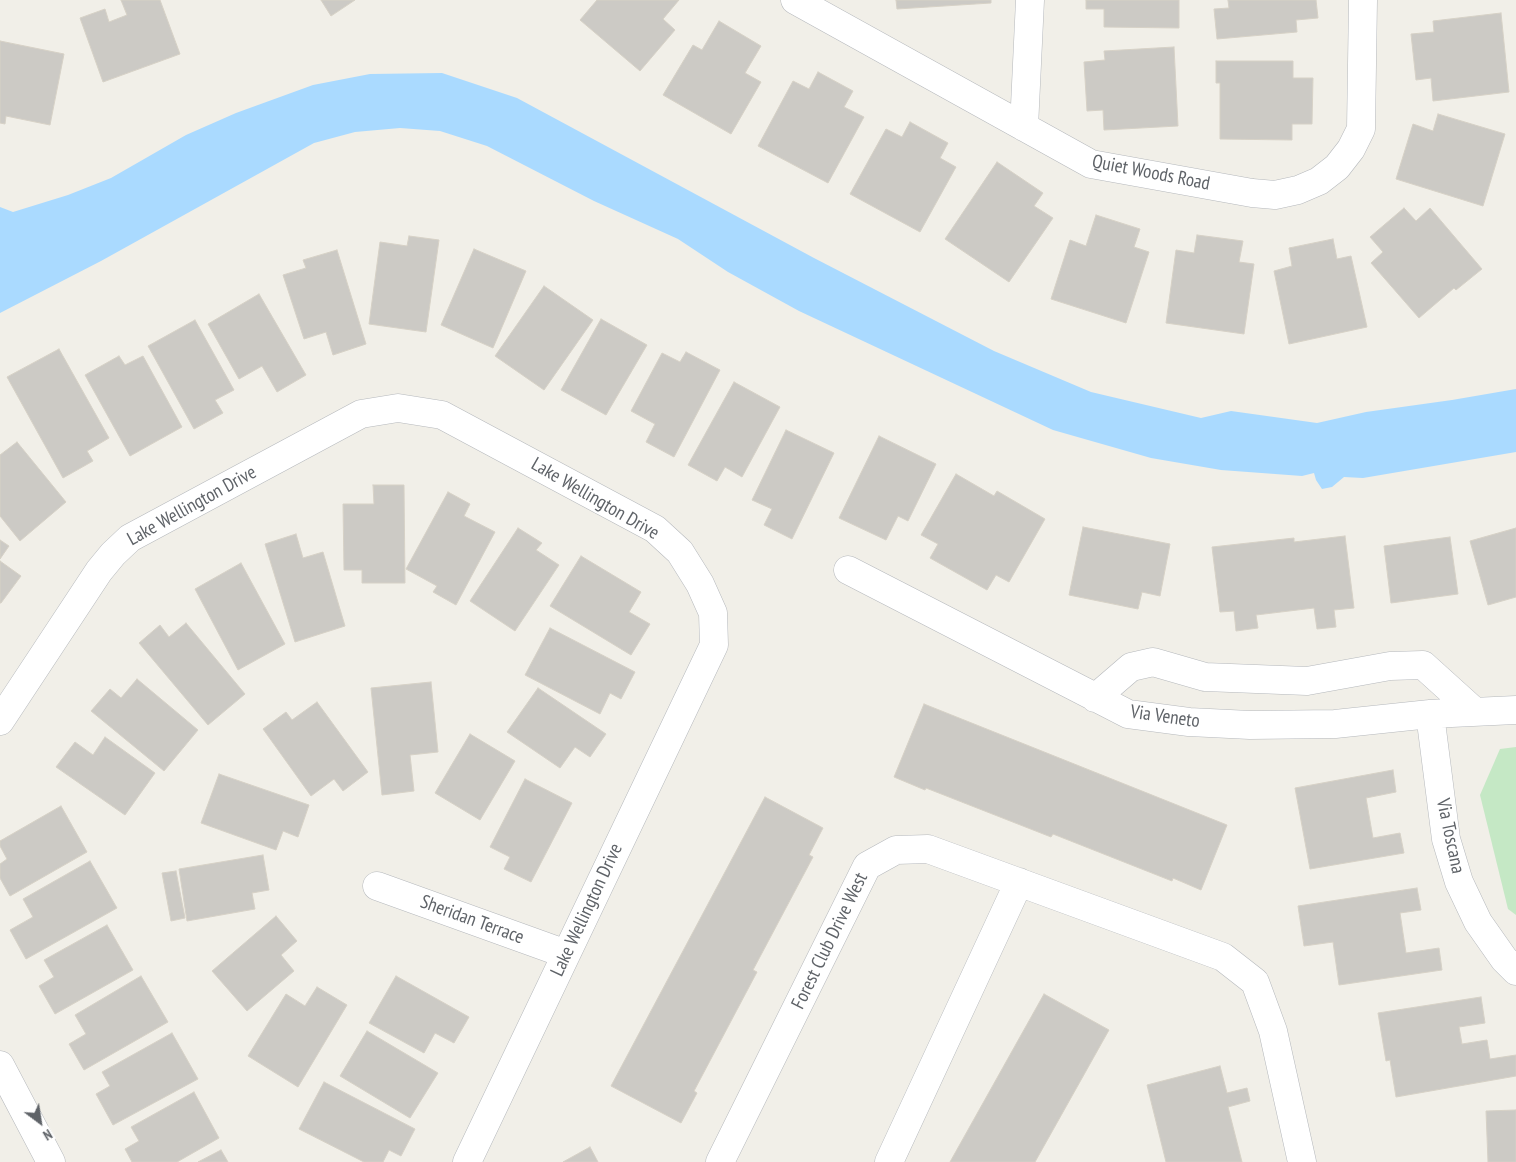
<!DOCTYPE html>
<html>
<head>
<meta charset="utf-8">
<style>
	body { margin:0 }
	#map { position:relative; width:1516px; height:1162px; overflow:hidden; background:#f1efe8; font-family:"PT Sans Narrow",sans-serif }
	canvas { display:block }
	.north { position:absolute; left:15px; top:1097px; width:50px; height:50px; -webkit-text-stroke:4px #fff; paint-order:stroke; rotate:149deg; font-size:14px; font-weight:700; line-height:20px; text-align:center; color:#5f6368 }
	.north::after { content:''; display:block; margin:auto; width:18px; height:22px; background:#5f6368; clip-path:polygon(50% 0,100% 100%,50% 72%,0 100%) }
</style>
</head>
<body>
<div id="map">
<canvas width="1516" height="1162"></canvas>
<div class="north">N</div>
</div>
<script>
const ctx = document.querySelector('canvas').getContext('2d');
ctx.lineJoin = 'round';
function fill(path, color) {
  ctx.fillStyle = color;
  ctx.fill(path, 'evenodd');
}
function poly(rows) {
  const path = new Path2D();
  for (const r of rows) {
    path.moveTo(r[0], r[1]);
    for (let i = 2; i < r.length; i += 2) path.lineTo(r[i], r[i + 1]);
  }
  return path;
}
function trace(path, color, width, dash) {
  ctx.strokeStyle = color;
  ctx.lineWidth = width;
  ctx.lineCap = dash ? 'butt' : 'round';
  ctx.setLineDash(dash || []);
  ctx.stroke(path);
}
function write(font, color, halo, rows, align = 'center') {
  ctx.font = font + ' "PT Sans Narrow",sans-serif';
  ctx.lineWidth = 4;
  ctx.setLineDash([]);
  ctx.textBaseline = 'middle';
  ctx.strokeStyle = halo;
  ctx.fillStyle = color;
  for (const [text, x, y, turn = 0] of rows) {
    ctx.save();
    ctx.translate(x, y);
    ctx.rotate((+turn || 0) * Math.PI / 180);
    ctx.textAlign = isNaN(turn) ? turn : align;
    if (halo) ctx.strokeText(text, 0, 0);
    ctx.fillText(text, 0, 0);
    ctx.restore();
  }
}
fill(poly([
	[1516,747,1516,915,1508,909,1480,795,1500,749]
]), '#c5e8c5');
fill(poly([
	[442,73,517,98,814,258,994,351,1091,392,1201,418,1231,411,1317,423,1366,412,1452,400,1516,389,1516,452,1363,478,1344,477,1332,487,1322,489,1316,480,1314,473,1302,476,1221,470,1151,458,1053,430,799,311,728,272,678,239,594,201,487,146,440,131,400,128,355,132,314,143,101,261,0,313,0,207,13,212,68,195,111,178,186,135,236,113,313,85,370,74]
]), '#aadaff');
const building = poly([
	[121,0,160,0,180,54,103,82,80,18,105,9,109,22,127,15,121,0],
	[321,0,355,0,331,16,321,0],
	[597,0,679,0,663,19,675,30,640,71,580,20,597,0],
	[896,0,991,0,991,3,897,9,896,0],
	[1086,0,1179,0,1179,28,1104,27,1104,9,1086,9,1086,0],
	[1228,0,1316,0,1318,18,1296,20,1297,32,1217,39,1214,9,1229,8,1228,0],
	[1501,13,1509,92,1433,101,1431,78,1416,80,1411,34,1434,32,1433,21,1501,13],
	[719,21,761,46,745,73,761,82,731,134,663,95,693,45,702,50,719,21],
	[0,41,64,54,50,125,6,116,5,124,0,123,0,41],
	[1174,47,1178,126,1104,130,1103,110,1087,111,1084,62,1105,60,1104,51,1174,47],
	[1216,61,1293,61,1293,78,1313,78,1312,124,1292,124,1292,140,1220,139,1220,83,1216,83,1216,61],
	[818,72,853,91,844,107,864,117,828,183,758,146,793,81,809,89,818,72],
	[1438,114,1505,134,1483,206,1396,179,1413,124,1433,131,1438,114],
	[910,122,948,143,940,158,956,167,920,232,850,194,886,129,902,137,910,122],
	[997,162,1043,193,1034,206,1053,218,1009,282,945,239,997,162],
	[1404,208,1416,221,1430,208,1482,269,1456,290,1454,288,1419,318,1371,263,1383,252,1370,237,1404,208],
	[1096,215,1140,229,1134,247,1149,252,1126,323,1051,299,1070,240,1086,246,1096,215],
	[1197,235,1243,241,1239,262,1254,264,1244,334,1166,323,1176,250,1194,253,1197,235],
	[409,236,439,240,426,332,369,324,380,242,407,246,409,236],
	[1333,239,1337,259,1351,256,1367,327,1289,344,1274,271,1292,266,1289,248,1333,239],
	[474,249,526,271,493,348,441,325,474,249],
	[337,250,366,344,333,355,326,332,304,339,283,275,306,268,303,260,337,250],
	[544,286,593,320,544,390,495,356,544,286],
	[259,294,306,375,277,392,262,366,239,379,208,324,259,294],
	[601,319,647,345,606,415,561,390,601,319],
	[195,320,234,390,215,400,223,413,194,429,148,346,195,320],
	[59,349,109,438,87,451,93,461,63,478,7,377,59,349],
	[686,352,720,370,674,457,646,442,655,424,631,411,662,353,680,362,686,352],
	[119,356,125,365,143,356,182,427,130,456,85,375,119,356],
	[734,382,780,407,742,477,725,467,717,481,688,465,734,382],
	[786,430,834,453,792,539,764,525,772,509,752,500,786,430],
	[879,436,936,464,908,521,898,516,886,540,839,518,879,436],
	[17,442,66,502,20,541,0,516,0,455,17,442],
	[956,474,994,496,997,491,1045,519,1009,582,996,575,987,590,930,558,938,544,921,535,956,474],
	[373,485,404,485,405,583,362,583,362,570,344,570,343,504,374,504,373,485],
	[448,492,470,504,464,516,495,532,456,605,433,592,437,586,406,569,448,492],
	[1083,527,1170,544,1160,596,1142,592,1138,609,1069,595,1083,527],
	[518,528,542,543,536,550,559,565,515,631,470,601,518,528],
	[1516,528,1516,597,1488,605,1470,541,1516,528],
	[296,534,303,558,323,552,345,626,295,642,265,544,296,534],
	[1345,536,1354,608,1334,610,1336,627,1317,629,1314,608,1256,615,1258,628,1236,631,1234,611,1220,612,1212,547,1294,538,1294,542,1345,536],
	[1450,537,1458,594,1391,603,1384,546,1450,537],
	[0,540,9,546,0,559,0,540],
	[581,556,641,592,629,612,650,624,631,655,550,606,581,556],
	[0,561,21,576,1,603,0,603,0,561],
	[241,563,285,644,238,670,195,589,241,563],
	[186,623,245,694,208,725,139,643,160,625,169,637,186,623],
	[550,628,635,672,621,699,610,693,600,714,525,675,550,628],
	[137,679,198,730,164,771,91,711,110,689,121,698,137,679],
	[431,682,438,752,410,755,414,791,382,795,371,688,431,682],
	[538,688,606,734,590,757,575,747,560,768,507,732,538,688],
	[317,702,368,772,343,791,334,779,311,796,263,729,286,712,292,720,317,702],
	[924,704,1227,825,1201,890,1173,878,1172,881,1053,834,1051,837,926,788,925,790,894,777,924,704],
	[470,734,515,761,480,820,435,793,470,734],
	[105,737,155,773,125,815,56,767,75,742,93,755,105,737],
	[1393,770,1396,792,1366,798,1373,838,1400,833,1404,853,1310,869,1295,788,1393,770],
	[219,774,309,805,298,837,283,831,276,850,201,823,219,774],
	[525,779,572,803,531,882,504,869,510,857,490,847,525,779],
	[765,797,823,828,809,855,813,857,753,970,757,972,694,1091,697,1093,681,1123,611,1086,765,797],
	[61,806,87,852,10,896,0,878,0,864,7,859,0,846,0,841,61,806],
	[263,855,269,890,252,893,255,909,187,921,179,869,263,855],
	[90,861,117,908,26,959,10,930,33,917,23,899,90,861],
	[176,871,185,918,171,921,162,873,176,871],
	[1417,888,1421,910,1400,913,1406,953,1439,948,1442,970,1339,985,1333,942,1304,946,1298,906,1417,888],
	[276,916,297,941,281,955,294,971,247,1011,212,971,276,916],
	[107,925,133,970,55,1014,39,986,54,977,44,960,107,925],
	[141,976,168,1022,84,1070,69,1044,86,1034,75,1015,141,976],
	[396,976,469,1017,454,1043,435,1033,424,1053,369,1023,396,976],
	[317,987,347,1005,298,1087,248,1056,286,994,305,1006,317,987],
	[1044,994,1109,1030,1035,1162,950,1162,1044,994],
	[1481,997,1485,1023,1459,1027,1462,1044,1487,1040,1490,1059,1516,1055,1516,1076,1396,1097,1390,1060,1386,1061,1378,1013,1481,997],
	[367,1031,438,1073,410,1118,340,1076,367,1031],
	[172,1033,198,1079,113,1125,96,1094,110,1086,102,1072,172,1033],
	[1220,1066,1227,1093,1247,1088,1250,1101,1228,1107,1242,1162,1166,1162,1147,1085,1220,1066],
	[324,1082,415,1129,401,1156,389,1150,383,1162,364,1162,299,1129,324,1082],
	[194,1092,219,1138,177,1162,132,1162,125,1149,139,1141,131,1127,194,1092],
	[1516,1110,1516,1162,1488,1162,1486,1111,1516,1110],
	[590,1147,598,1162,563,1162,590,1147],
	[221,1150,228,1162,198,1162,221,1150]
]);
fill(building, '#cccac5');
trace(building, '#d6d1c6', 1);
const minor = poly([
	[795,0,1091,164,1252,193,1275,195,1298,190,1319,181,1337,167,1351,149,1361,129,1363,0],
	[1024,127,1030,0],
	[848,570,1128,714,1189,722,1250,725,1335,724,1430,714,1516,710],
	[1095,698,1131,667,1153,662,1205,677,1307,681,1390,666,1423,665,1475,712],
	[1430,714,1446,839,1459,882,1478,922,1504,959,1516,971],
	[0,721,99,571,113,554,130,538,361,414,398,408,442,415,655,529,680,552,700,584,713,613,714,645,467,1162],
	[377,886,566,954],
	[0,1065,51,1162],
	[720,1162,867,866,896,850,928,849,1223,957,1255,982,1273,1031,1302,1162],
	[889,1162,1019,882]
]);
trace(minor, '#b5b8bc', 29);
trace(minor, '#fff', 28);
write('19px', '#5f6368', '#fff', [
	["Quiet Woods Road",1151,173,11],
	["Lake Wellington Drive",595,499,30],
	["Lake Wellington Drive",192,506,-29],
	["Via Veneto",1165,717,8],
	["Via Toscana",1450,836,78],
	["Lake Wellington Drive",587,910,-65],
	["Sheridan Terrace",472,920,20],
	["Forest Club Drive West",830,941,-64]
]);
</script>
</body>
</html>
